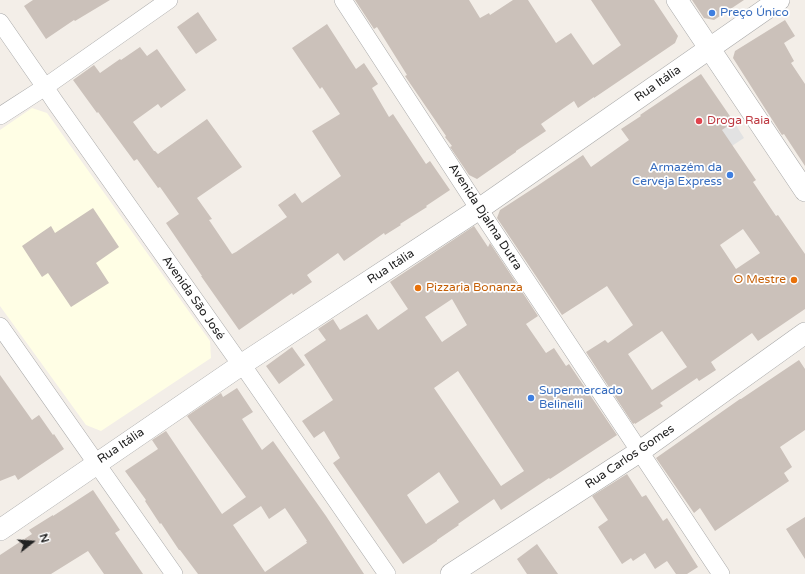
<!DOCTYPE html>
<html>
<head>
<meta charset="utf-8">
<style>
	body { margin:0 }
	#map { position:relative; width:805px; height:574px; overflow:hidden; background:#f3eee8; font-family:"Varela Round",sans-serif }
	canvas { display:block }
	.north { position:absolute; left:12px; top:522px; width:40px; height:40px; -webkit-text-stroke:3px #fff; paint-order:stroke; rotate:73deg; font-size:11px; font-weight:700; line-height:16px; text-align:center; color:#222 }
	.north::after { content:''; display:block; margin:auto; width:14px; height:18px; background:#222; clip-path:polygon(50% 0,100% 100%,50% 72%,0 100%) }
</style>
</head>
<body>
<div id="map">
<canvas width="805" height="574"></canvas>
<div class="north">N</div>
</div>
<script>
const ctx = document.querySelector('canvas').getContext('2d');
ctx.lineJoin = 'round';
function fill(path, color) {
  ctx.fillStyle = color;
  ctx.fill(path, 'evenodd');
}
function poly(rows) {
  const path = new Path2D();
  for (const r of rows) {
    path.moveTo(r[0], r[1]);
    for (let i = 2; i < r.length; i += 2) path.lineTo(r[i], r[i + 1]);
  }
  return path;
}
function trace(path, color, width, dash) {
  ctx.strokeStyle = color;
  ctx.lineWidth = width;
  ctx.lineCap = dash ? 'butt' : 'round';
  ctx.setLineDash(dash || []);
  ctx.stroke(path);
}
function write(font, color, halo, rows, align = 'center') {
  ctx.font = font + ' "Varela Round",sans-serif';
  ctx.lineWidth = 3.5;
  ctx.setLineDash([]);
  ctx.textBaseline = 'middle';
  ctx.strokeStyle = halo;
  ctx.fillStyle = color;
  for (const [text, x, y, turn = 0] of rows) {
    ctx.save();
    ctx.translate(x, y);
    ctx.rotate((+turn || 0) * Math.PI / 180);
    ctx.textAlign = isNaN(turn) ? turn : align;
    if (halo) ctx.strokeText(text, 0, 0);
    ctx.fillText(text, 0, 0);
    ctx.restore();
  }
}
fill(poly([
	[32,108,47,113,210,341,211,358,101,431,86,425,0,306,0,130]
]), '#fffee5');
fill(poly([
	[734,122,744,138,697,169,687,153]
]), '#e2e2e2');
fill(poly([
	[33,0,110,0,75,21,74,20,46,39,24,6],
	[355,0,469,0,480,18,489,13,490,15,513,0,528,0,556,43,571,33,593,65,621,45,591,0,654,0,678,36,675,43,594,98,594,97,578,108,574,101,541,124,546,131,516,151,516,152,477,179,469,175,450,147,452,146,445,137,446,136,405,76,407,75,377,27,374,29],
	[692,0,744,0,714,20,704,18],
	[198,12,217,40,196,54,177,27],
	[785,20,795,36,784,43,794,61,791,63,805,84,805,166,784,134,782,135,780,132,733,58,735,51],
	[327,24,356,69,364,63,378,84,372,88,389,117,393,114,426,164,430,161,450,190,426,206,427,207,400,224,401,225,385,235,384,233,344,261,338,253,307,275,312,282,293,295,292,293,239,330,201,276,202,276,166,223,179,214,160,187,158,188,137,159,134,161,98,112,97,113,73,80,94,65,100,73,120,59,121,60,140,47,147,56,157,49,186,90,161,108,158,104,133,122,154,151,155,151,158,154,207,119,242,167,197,198,212,219,209,220,232,254,236,252,287,217,278,205,295,193,302,203,341,176,312,131,340,114,322,87,320,89,292,48],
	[701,74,734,122,722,130,756,180,753,182,776,216,778,215,805,254,805,309,758,341,752,333,711,362,716,370,699,381,697,378,660,403,663,406,635,424,635,423,633,424,586,352,605,340,608,343,633,325,607,286,562,315,497,218,500,210,537,186,583,155,591,167,629,140,621,129,641,116,640,115],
	[743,229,760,253,736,269,720,245],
	[662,331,687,367,652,390,628,354],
	[93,208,119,247,96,263,109,283,71,307,48,273,42,277,22,246,51,226,55,233],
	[474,226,488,247,490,243,538,316,526,324,546,353,554,348,566,366,569,364,617,435,550,479,549,478,501,510,494,499,458,524,459,525,437,540,437,541,403,564,333,463,340,458,324,431,314,438,302,421,333,400,304,355,326,340,318,329,333,319,340,330,367,314,378,330,408,309,390,282],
	[452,299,467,325,442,342,425,317],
	[458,371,524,471,501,486,434,388],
	[439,472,459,502,426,524,407,495],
	[292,347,305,365,279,384,266,366],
	[799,360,805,369,805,430,780,447,792,467,784,473,789,481,715,531,700,508,694,513,656,458,740,399,741,399],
	[0,375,32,420,39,415,53,435,54,434,64,449,18,480,15,475,0,481],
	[237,388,253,412,242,419,262,450,273,441,326,516,364,574,198,574,180,550,179,550,161,523,160,524,145,501,146,500,125,471,158,449,152,440,166,431,222,514,246,497,187,416,221,393,223,397],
	[261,506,269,519,285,508,307,541,306,541,307,543,265,572,233,525],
	[627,474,642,497,646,495,663,521,667,518,698,567,687,574,676,574,667,561,655,569,645,553,633,561,631,558,622,564,598,527,608,520,592,496],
	[93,490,120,530,115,533,143,574,104,574,88,551,51,574,0,574,0,555,32,534,29,530,53,515,53,516],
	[805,517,805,559,786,529],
	[537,544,558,574,527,574,517,559]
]), '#cbc1ba');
const minor = poly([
	[343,0,479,209,721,574],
	[0,22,45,87,55,102,241,365,248,373,387,574],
	[0,116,45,87,169,0],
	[0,326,174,574]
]);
const tertiary = poly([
	[677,0,805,191],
	[0,530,241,365,479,209,779,0],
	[451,574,639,452,805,333]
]);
trace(minor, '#a9a9a9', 18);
trace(tertiary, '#a9a9a9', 22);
trace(minor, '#fff', 17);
trace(tertiary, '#fff', 21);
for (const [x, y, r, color] of [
	[712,13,4,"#3f7fe0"],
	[699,121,4,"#e0444e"],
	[730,175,4,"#3f7fe0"],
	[794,280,4,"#e8710a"],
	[418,288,4,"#e8710a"],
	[531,398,4,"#3f7fe0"]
]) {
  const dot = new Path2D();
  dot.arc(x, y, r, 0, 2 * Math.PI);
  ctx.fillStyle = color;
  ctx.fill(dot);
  trace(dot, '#fff', 1.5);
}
write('12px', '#366cbe', '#fff', [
	["Preço Único",720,13],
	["Armazém da",722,168,"right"],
	["Cerveja Express",722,182,"right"],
	["Supermercado",539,391],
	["Belinelli",539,405]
], 'left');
write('12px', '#222', '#fff', [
	["Rua Itália",658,84,-35],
	["Avenida Djalma Dutra",485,217,57],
	["Rua Itália",391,267,-33],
	["Avenida São José",193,298,55],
	["Rua Itália",121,446,-34],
	["Rua Carlos Gomes",630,457,-34]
]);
write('12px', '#be3a42', '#fff', [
	["Droga Raia",707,121]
], 'left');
write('12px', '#c56008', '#fff', [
	["O Mestre",786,280],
	["Pizzaria Bonanza",426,288,"left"]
], 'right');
</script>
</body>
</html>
